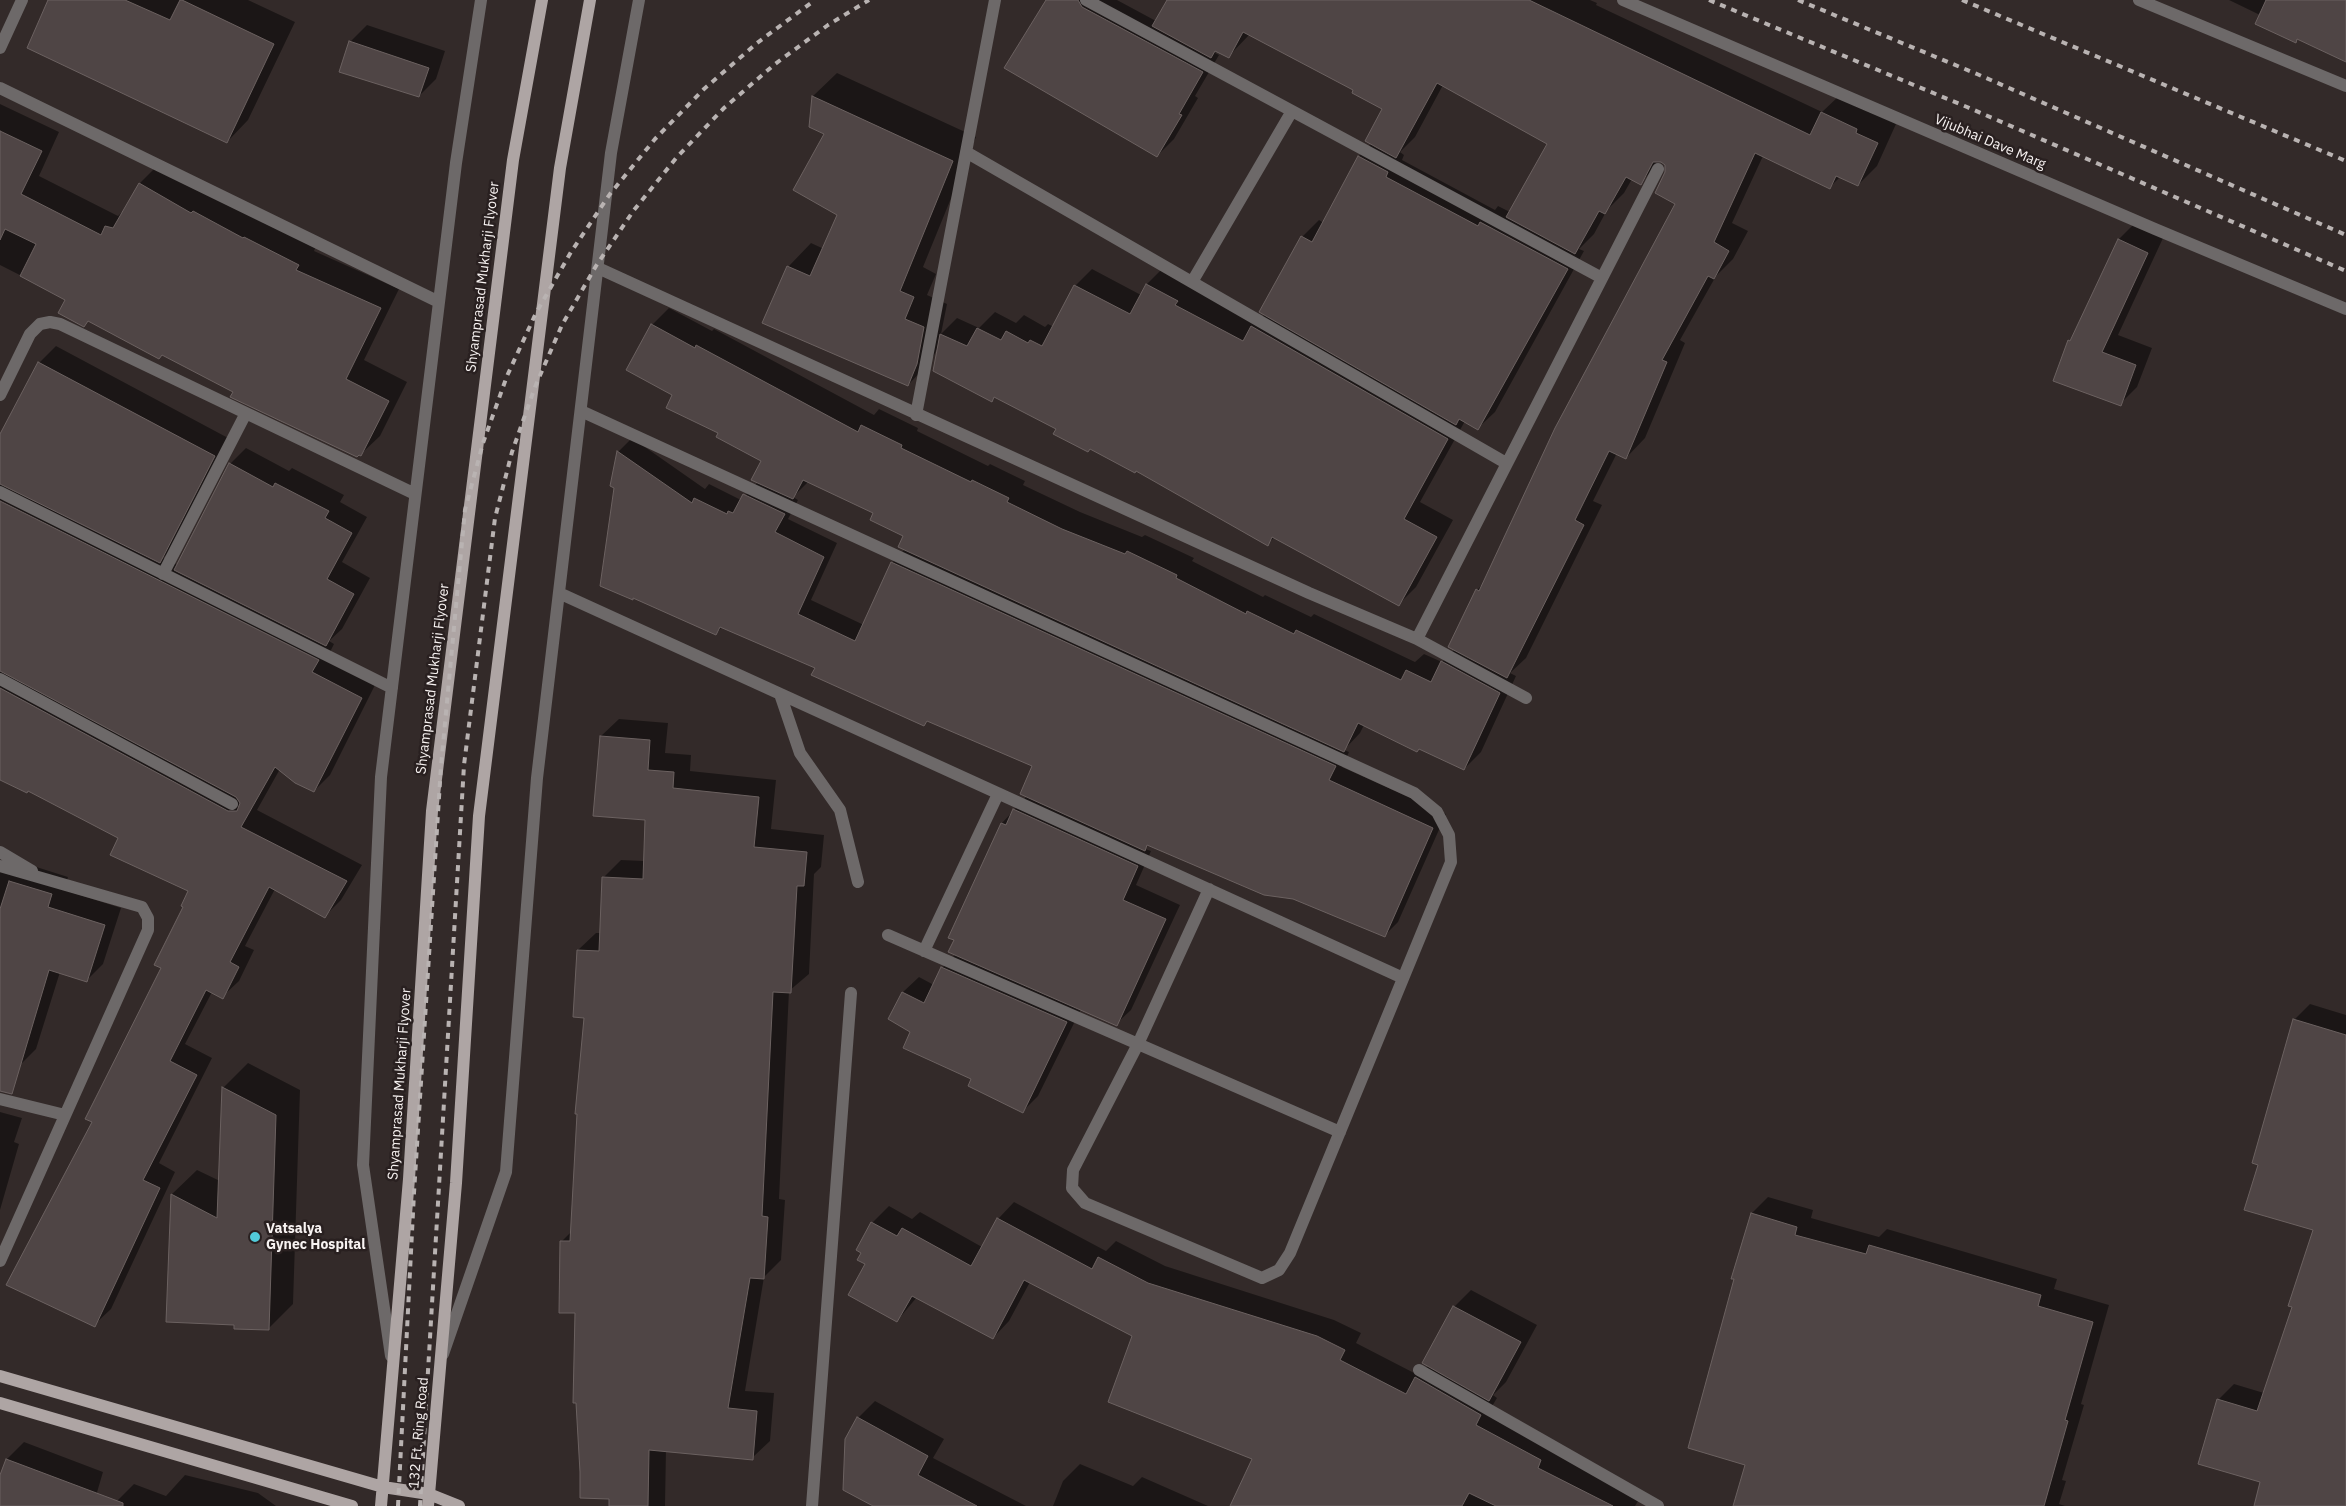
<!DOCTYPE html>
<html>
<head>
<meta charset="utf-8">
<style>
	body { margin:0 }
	canvas { display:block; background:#332a29 }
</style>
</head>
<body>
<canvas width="2346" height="1506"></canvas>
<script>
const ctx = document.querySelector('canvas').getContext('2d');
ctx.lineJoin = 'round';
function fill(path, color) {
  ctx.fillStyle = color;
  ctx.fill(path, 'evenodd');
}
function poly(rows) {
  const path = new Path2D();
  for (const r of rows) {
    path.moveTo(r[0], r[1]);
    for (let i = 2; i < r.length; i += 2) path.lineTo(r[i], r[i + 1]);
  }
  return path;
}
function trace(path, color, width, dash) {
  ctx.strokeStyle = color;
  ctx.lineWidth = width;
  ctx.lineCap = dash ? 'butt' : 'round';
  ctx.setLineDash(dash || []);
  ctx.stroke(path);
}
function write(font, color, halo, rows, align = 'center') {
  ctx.font = font + ' "IBM Plex Sans",sans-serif';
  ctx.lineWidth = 5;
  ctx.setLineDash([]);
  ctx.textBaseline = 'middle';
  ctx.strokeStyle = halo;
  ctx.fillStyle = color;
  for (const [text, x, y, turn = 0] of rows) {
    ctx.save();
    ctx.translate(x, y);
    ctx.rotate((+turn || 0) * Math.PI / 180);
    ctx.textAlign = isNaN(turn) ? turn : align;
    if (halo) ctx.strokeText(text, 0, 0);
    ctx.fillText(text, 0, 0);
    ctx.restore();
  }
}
fill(poly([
	[50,0,248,0,295,22,248,120,227,142],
	[1047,0,1117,0,1156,21,1168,0,1590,0,1597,3,1596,5,1822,112,1841,94,1896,124,1877,166,1858,185,1840,177,1830,187,1763,156,1732,223,1748,231,1733,259,1716,276,1680,340,1685,343,1645,438,1626,458,1617,453,1593,501,1602,505,1526,658,1510,673,1516,676,1481,752,1464,769,1420,748,1364,725,1360,733,1344,750,1349,752,1342,767,1446,814,1398,922,1384,936,1294,897,1149,844,1145,849,1151,851,1136,885,1180,905,1131,1010,1116,1024,1081,1009,1038,1096,1023,1111,973,1079,912,1031,889,1019,903,992,919,977,934,985,942,968,956,954,956,940,949,937,1002,823,1027,796,1034,765,929,720,924,725,816,667,722,627,716,634,634,597,632,599,615,487,611,485,618,452,632,438,705,489,709,484,741,500,758,482,762,461,720,433,673,395,652,325,669,308,712,331,714,329,874,415,879,409,918,428,917,431,988,466,990,464,1025,481,1023,485,1080,512,1142,537,1145,535,1194,558,1192,561,1263,597,1265,595,1311,617,1314,614,1415,662,1424,654,1442,662,1455,649,1477,590,1483,584,1677,203,1667,173,1666,164,1662,160,1640,183,1632,179,1624,193,1607,210,1594,234,1579,249,1584,251,1495,412,1478,428,1465,421,1420,502,1453,520,1416,587,1399,604,1275,537,1267,544,1136,470,996,396,992,400,938,347,931,361,908,385,788,267,811,243,824,249,839,214,826,134,810,126,813,96,837,73,976,137,923,267,936,274,927,295,947,304,941,334,957,318,979,328,995,312,1016,323,1024,315,1045,327,1048,324,1054,327,1075,286,1092,269,1141,295,1147,284,1163,268,1256,323,1265,314,1302,237,1319,220,1324,223,1359,156,1372,143,1384,109,1355,89,1250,34,1228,57,1217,50,1215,53,1219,55,1195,96,1198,98,1174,139,1157,156],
	[1443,85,1548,143,1510,212,1498,206,1495,210,1402,160,1404,155,1400,152,1415,137],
	[809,481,875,513,904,536,905,549,892,563,864,625,811,600,837,543,788,519,798,500,793,497],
	[2229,0,2346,0,2346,60,2298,38,2295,41,2260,15],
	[367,25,445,51,436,79,419,96,350,42],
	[0,104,59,132,39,176,118,216,126,208,140,183,158,165,316,246,314,251,399,289,364,360,407,382,380,436,361,454,163,354,89,320,84,325,67,299,0,265],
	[2136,222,2164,236,2118,335,2152,348,2137,387,2120,404,2069,341,2075,335,2119,239],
	[56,346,230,439,176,545,163,558,178,565,230,464,246,448,289,471,292,468,344,495,340,502,367,517,342,562,370,578,342,629,329,641,334,644,328,656,377,681,330,775,314,791,280,769,257,810,362,865,341,900,325,916,275,889,245,946,254,950,239,981,222,997,212,992,185,1044,212,1058,159,1163,175,1172,111,1309,94,1325,94,1122,162,968,190,890,120,837,28,790,0,778,0,437,39,363],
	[619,719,668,723,665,753,691,755,690,771,776,780,771,829,824,835,821,867,814,874,809,974,789,991,779,1199,785,1200,781,1260,764,1277,745,1391,774,1393,770,1441,752,1458,666,1450,665,1506,610,1506,610,1497,576,1312,561,1242,572,1231,585,1016,578,950,596,933,601,933,603,878,621,860,645,861,646,819,601,736],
	[27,864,68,877,64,890,121,908,103,964,86,981,60,972,36,1049,19,1066,0,1059,0,869],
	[2310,1004,2346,1015,2346,1506,2255,1506,2261,1481,2218,1400,2234,1384,2264,1393,2293,1306,2315,1229,2259,1164,2294,1020],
	[248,1063,300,1090,293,1304,268,1329,235,1324,168,1321,172,1194,197,1170,220,1181,223,1088],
	[0,1112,22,1118,14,1142,19,1144,0,1210],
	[1768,1197,1813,1210,1811,1218,1879,1237,1887,1229,2057,1279,2054,1289,2109,1305,2081,1404,2084,1405,2062,1480,2066,1481,2059,1504,2065,1506,1745,1506,1752,1213],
	[1014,1202,1106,1251,1116,1241,1165,1266,1334,1320,1361,1333,1356,1343,1418,1375,1429,1365,1454,1307,1471,1290,1537,1325,1506,1382,1493,1395,1497,1398,1491,1408,1640,1498,1635,1506,1231,1506,1254,1459,1134,1336,1030,1282,1009,1321,993,1338,917,1297,897,1321,867,1264,872,1223,889,1206,912,1219,920,1212,982,1247,998,1219],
	[875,1401,944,1439,933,1458,1026,1506,871,1506,858,1418],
	[24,1442,103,1472,93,1506,0,1506,0,1479,7,1459],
	[1080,1464,1133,1486,1142,1477,1208,1506,1053,1506,1063,1481],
	[185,1475,258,1493,276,1506,117,1506,117,1501,134,1484,166,1496]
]), '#0007');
const building = poly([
	[48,0,125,0,170,20,180,0,182,0,274,44,227,143,27,48,48,0],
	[1046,0,1078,0,1082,7,1203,72,1179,114,1182,115,1157,157,1004,68,1046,0],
	[1167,0,1529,0,1810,135,1821,112,1857,129,1856,133,1878,143,1858,186,1836,176,1830,189,1755,153,1714,242,1729,251,1714,279,1708,276,1662,360,1667,362,1626,459,1609,451,1575,520,1584,525,1507,678,1448,647,1476,589,1479,591,1555,428,1675,204,1655,193,1665,172,1665,165,1661,162,1653,162,1641,185,1626,177,1605,214,1599,211,1575,254,1506,217,1547,144,1437,83,1396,158,1365,141,1382,109,1352,93,1353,90,1243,32,1229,58,1215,51,1211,58,1152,26,1167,0],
	[2266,0,2346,0,2346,62,2297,39,2296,43,2255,24,2266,0],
	[349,41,429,68,419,97,339,72,349,41],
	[812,96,953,161,900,291,914,297,905,319,924,327,917,364,908,386,762,323,787,266,810,276,837,215,793,190,824,134,809,127,812,96],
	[0,131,42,151,21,194,101,235,105,226,113,228,139,183,191,213,193,211,243,238,244,237,299,265,296,270,381,308,346,379,389,401,361,456,359,455,357,457,230,397,233,392,162,355,159,359,88,321,84,327,58,313,65,300,20,276,36,244,5,229,0,240,0,131],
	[1358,156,1388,172,1386,177,1478,226,1480,222,1568,269,1478,430,1459,419,1456,425,1259,312,1301,236,1312,242,1358,156],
	[2118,239,2148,253,2102,352,2136,365,2121,406,2053,381,2068,340,2070,341,2118,239],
	[1146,284,1178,301,1175,305,1243,341,1251,326,1448,439,1404,519,1437,537,1399,606,1272,537,1268,546,1136,471,1135,473,1090,449,1088,452,1053,434,1056,429,994,397,992,402,933,371,940,334,967,346,977,328,1001,340,1006,331,1028,343,1030,340,1042,346,1074,285,1130,314,1146,284],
	[651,324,695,348,696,345,858,432,861,425,902,445,901,448,971,482,972,480,1009,498,1007,502,1062,529,1125,554,1127,551,1177,575,1176,578,1246,614,1247,611,1294,634,1296,630,1401,680,1406,670,1431,682,1441,661,1500,693,1464,770,1419,749,1417,752,1358,723,1344,752,898,547,903,536,870,520,873,513,803,480,793,499,751,480,761,461,716,437,718,433,666,408,672,395,626,370,651,324],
	[38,362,215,456,160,563,0,484,0,434,38,362],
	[617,451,692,503,694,498,727,514,728,511,733,513,743,494,785,514,775,532,824,557,798,614,855,641,891,562,1336,766,1329,780,1433,828,1385,937,1293,899,1264,895,1147,845,1145,851,1020,794,1032,766,927,721,924,726,811,675,815,668,720,627,716,635,633,598,633,600,600,586,614,488,610,486,617,451],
	[229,463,273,487,275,483,329,511,325,518,352,533,327,579,354,594,326,646,174,570,229,463],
	[0,501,319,660,312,672,362,698,314,792,295,783,275,767,241,827,347,881,325,918,269,887,230,962,239,967,223,999,206,990,170,1061,197,1075,143,1180,160,1188,95,1327,6,1285,92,1122,85,1119,161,968,154,965,183,907,181,906,188,891,110,855,118,838,28,791,27,793,0,780,0,688,228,811,237,811,240,803,236,797,0,671,0,501],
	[600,736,650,740,648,770,674,772,673,788,759,797,754,847,807,852,804,886,797,886,791,993,773,992,762,1216,768,1217,764,1279,750,1278,728,1408,757,1411,753,1460,649,1450,648,1506,609,1506,609,1499,580,1498,580,1472,576,1403,573,1403,575,1313,559,1313,560,1241,570,1241,577,1114,575,1114,584,1018,573,1017,577,950,599,951,602,877,643,879,645,820,593,816,600,736],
	[1013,809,1138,866,1123,900,1166,919,1117,1026,948,952,954,940,948,938,1001,823,1006,825,1013,809],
	[9,881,52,894,48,907,105,925,87,982,49,970,12,1094,0,1091,0,909,9,881],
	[941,967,1067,1022,1023,1113,968,1086,971,1079,903,1048,910,1032,888,1019,902,992,924,1003,941,967],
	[2293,1019,2346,1035,2346,1506,2254,1506,2260,1482,2198,1464,2217,1399,2257,1411,2292,1307,2288,1306,2313,1230,2244,1210,2258,1165,2252,1163,2293,1019],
	[222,1087,276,1115,269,1330,234,1329,234,1325,166,1322,171,1194,217,1218,222,1087],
	[1751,1213,1797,1227,1795,1235,1866,1254,1869,1245,2041,1295,2038,1306,2093,1322,2065,1420,2068,1421,2044,1506,1733,1506,1745,1465,1688,1448,1734,1279,1731,1279,1751,1213],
	[997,1218,1092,1269,1098,1257,1148,1283,1317,1336,1345,1350,1340,1360,1406,1394,1415,1377,1481,1415,1476,1425,1541,1460,1538,1468,1613,1506,1496,1506,1469,1493,1462,1506,1230,1506,1252,1459,1108,1402,1132,1336,1024,1280,993,1339,912,1296,897,1322,848,1295,865,1264,857,1260,861,1253,856,1250,871,1222,897,1236,902,1228,971,1266,997,1218],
	[1453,1306,1521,1342,1489,1401,1422,1363,1453,1306],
	[857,1417,928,1456,918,1475,977,1506,873,1506,843,1490,845,1439,857,1417],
	[6,1459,123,1503,123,1506,0,1506,0,1475,6,1459]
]);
fill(building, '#4f4545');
trace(building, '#6b6160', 1);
trace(poly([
	[1086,0,1602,278],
	[1623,0,2155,229,2346,309],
	[2139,0,2346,86],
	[0,48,22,0],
	[0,88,439,302],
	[966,152,1506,463],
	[598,268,1309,593,1417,639,1658,169],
	[1192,282,1292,111],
	[0,395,30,334,40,324,50,322,60,324,415,494],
	[581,411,1414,793,1437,812,1449,835,1451,862,1290,1253,1279,1270,1262,1278,1085,1203,1072,1188,1073,1170,1138,1044,1209,889],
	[916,415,995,0],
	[0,492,392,688],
	[163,574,246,413],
	[559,593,1403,978],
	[1417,639,1526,698],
	[0,679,232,804],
	[780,694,800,753,840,810,858,882],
	[0,852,32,871],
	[0,866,142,907,148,918,148,930,0,1261],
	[888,935,1340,1132],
	[924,951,998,794],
	[0,1099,65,1115],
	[443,1354,506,1172,537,778,611,153,639,0],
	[391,1356,363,1165,381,777,456,163,481,0],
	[1419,1370,1658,1506],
	[812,1506,851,993]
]), '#6d6969', 12);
trace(poly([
	[0,1376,383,1487,429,1494,459,1506],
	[0,1403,352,1506],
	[381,1506,409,1179,432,811,513,160,542,0],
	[428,1506,456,1183,479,816,560,168,590,0]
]), '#aea5a4', 12);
trace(poly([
	[1709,0,1967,107,2346,271],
	[1798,0,1977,74,2346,235],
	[1962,0,2346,161],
	[398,1506,414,1193,441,766,465,510,483,443,507,376,536,313,571,252,610,194,655,139,704,89,757,43,815,0],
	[420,1506,464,765,495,518,512,452,535,387,562,325,596,266,634,210,677,157,724,108,775,64,828,25,869,0]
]), '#b9b3b2', 4, [6, 6]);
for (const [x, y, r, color] of [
	[255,1237,6,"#52cbda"]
]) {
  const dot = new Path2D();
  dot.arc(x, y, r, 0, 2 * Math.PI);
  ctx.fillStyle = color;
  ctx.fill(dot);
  trace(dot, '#292020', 2);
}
write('14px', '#f8f3f2', '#292020', [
	["Vijubhai Dave Marg",1990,142,23],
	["Shyamprasad Mukharji Flyover",483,277,-83],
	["Shyamprasad Mukharji Flyover",433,679,-83],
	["Shyamprasad Mukharji Flyover",400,1084,-86],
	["132 Ft. Ring Road",419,1433,-85]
]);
write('bold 14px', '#f8f3f2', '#292020', [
	["Vatsalya",266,1229],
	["Gynec Hospital",266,1245]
], 'left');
</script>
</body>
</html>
